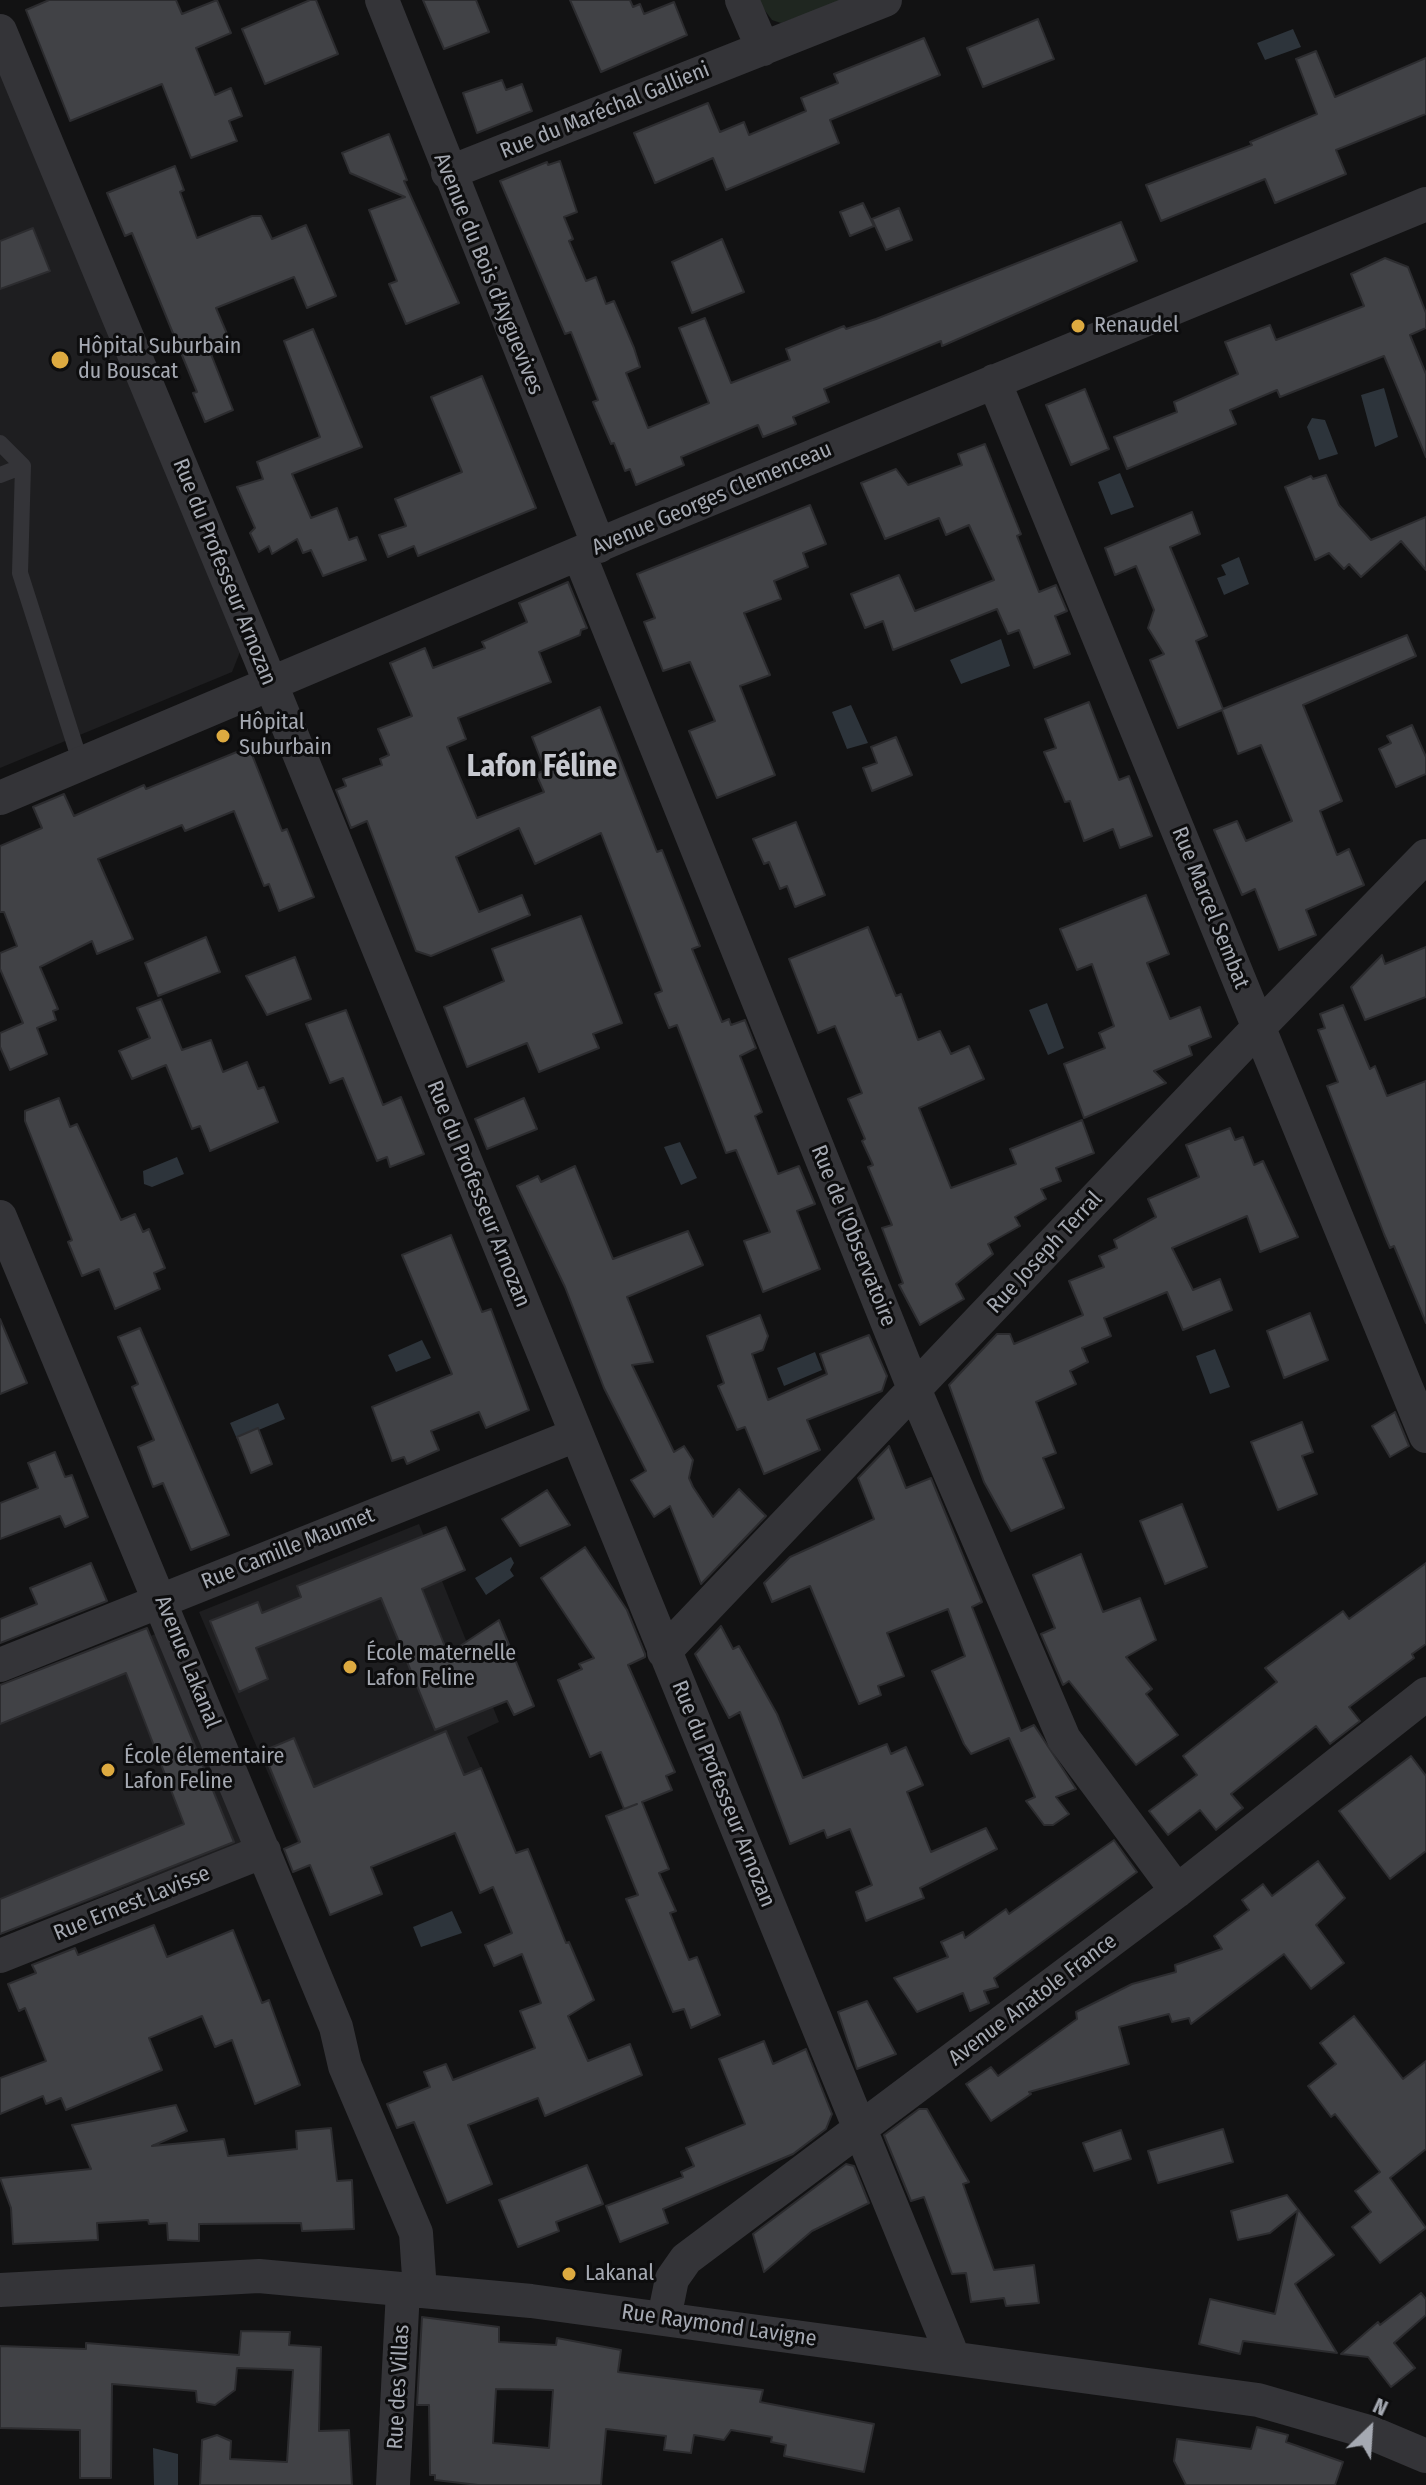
<!DOCTYPE html>
<html>
<head>
<meta charset="utf-8">
<style>
	body { margin:0 }
	#map { position:relative; width:1426px; height:2485px; overflow:hidden; background:#121213; font-family:"Fira Sans Condensed",sans-serif }
	canvas { display:block }
	.north { position:absolute; left:1330px; top:2389px; width:80px; height:80px; -webkit-text-stroke:6px #0d0d0e; paint-order:stroke; rotate:25deg; font-size:22px; font-weight:700; line-height:32px; text-align:center; color:#a5a9b2 }
	.north::after { content:''; display:block; margin:auto; width:28px; height:36px; background:#a5a9b2; clip-path:polygon(50% 0,100% 100%,50% 72%,0 100%) }
</style>
</head>
<body>
<div id="map">
<canvas width="1426" height="2485"></canvas>
<div class="north">N</div>
</div>
<script>
const ctx = document.querySelector('canvas').getContext('2d');
ctx.lineJoin = 'round';
function fill(path, color) {
  ctx.fillStyle = color;
  ctx.fill(path, 'evenodd');
}
function poly(rows) {
  const path = new Path2D();
  for (const r of rows) {
    path.moveTo(r[0], r[1]);
    for (let i = 2; i < r.length; i += 2) path.lineTo(r[i], r[i + 1]);
  }
  return path;
}
function trace(path, color, width, dash) {
  ctx.strokeStyle = color;
  ctx.lineWidth = width;
  ctx.lineCap = dash ? 'butt' : 'round';
  ctx.setLineDash(dash || []);
  ctx.stroke(path);
}
function write(font, color, halo, rows, align = 'center') {
  ctx.font = font + ' "Fira Sans Condensed",sans-serif';
  ctx.lineWidth = 6;
  ctx.setLineDash([]);
  ctx.textBaseline = 'middle';
  ctx.strokeStyle = halo;
  ctx.fillStyle = color;
  for (const [text, x, y, turn = 0] of rows) {
    ctx.save();
    ctx.translate(x, y);
    ctx.rotate((+turn || 0) * Math.PI / 180);
    ctx.textAlign = isNaN(turn) ? turn : align;
    if (halo) ctx.strokeText(text, 0, 0);
    ctx.fillText(text, 0, 0);
    ctx.restore();
  }
}
fill(poly([
	[0,69,240,652,232,672,0,768],
	[419,1524,499,1722,467,1737,483,1773,303,1855,199,1612],
	[160,1632,245,1842,0,1935,0,1699]
]), '#1e1e20');
fill(poly([
	[757,0,844,0,781,23,772,20]
]), '#1f2620');
fill(poly([
	[1293,29,1301,47,1265,60,1257,43],
	[1384,388,1398,437,1375,447,1361,395],
	[1312,418,1325,420,1338,454,1319,460,1307,427],
	[1120,473,1134,507,1111,515,1098,482],
	[1239,557,1249,584,1224,595,1217,578,1226,575,1221,565],
	[1001,639,1010,666,961,684,950,660],
	[851,705,868,743,847,749,832,712],
	[1047,1003,1064,1048,1048,1055,1029,1010],
	[680,1142,697,1178,681,1185,664,1147],
	[177,1157,184,1174,152,1187,144,1184,143,1171],
	[422,1340,431,1358,396,1372,388,1355],
	[1215,1349,1230,1387,1210,1394,1196,1356],
	[815,1352,822,1370,784,1386,777,1368],
	[278,1403,285,1419,237,1439,230,1423],
	[511,1557,514,1563,510,1570,514,1576,486,1595,475,1578],
	[452,1911,462,1933,421,1947,413,1927],
	[153,2448,178,2454,178,2485,154,2485]
]), '#2d343b');
const building = poly([
	[49,0,176,0,182,14,217,0,231,33,196,48,215,95,231,88,242,116,229,121,237,141,191,158,162,84,70,121,26,10,49,0],
	[310,0,316,0,338,54,265,84,242,29,310,0],
	[423,0,476,0,489,32,444,49,423,0],
	[570,0,630,0,633,7,640,4,644,14,674,2,687,35,601,72,570,0],
	[1038,19,1054,59,983,87,967,48,1038,19],
	[924,38,940,75,830,120,839,143,726,190,713,158,655,183,634,133,708,103,720,132,744,122,749,135,806,111,801,98,838,83,834,74,924,38],
	[1316,51,1335,97,1426,58,1426,114,1336,150,1346,174,1275,203,1265,179,1161,221,1146,185,1252,145,1250,142,1317,114,1296,59,1316,51],
	[502,80,506,90,522,84,532,111,477,133,463,93,502,80],
	[389,134,407,180,404,181,459,303,406,324,389,284,397,281,369,210,405,197,350,173,342,153,389,134],
	[560,161,577,212,564,217,573,239,569,241,586,281,596,277,606,304,614,301,634,348,640,367,626,373,648,428,709,403,679,328,705,318,731,383,790,360,786,349,844,326,846,329,876,319,1121,222,1137,261,942,346,941,341,824,389,829,402,793,417,796,424,763,437,758,425,681,457,684,465,636,485,630,469,625,471,614,443,611,444,593,402,598,400,571,332,565,334,500,181,547,162,548,165,560,161],
	[175,166,184,190,180,192,197,238,252,216,261,216,272,239,306,225,336,296,307,308,294,277,216,308,230,341,209,349,233,410,205,422,193,393,197,392,132,233,125,236,107,193,175,166],
	[863,203,874,226,850,236,840,212,863,203],
	[899,208,912,240,886,250,872,219,899,208],
	[33,228,50,271,0,289,0,241,33,228],
	[722,239,744,292,692,313,672,262,722,239],
	[1385,258,1408,267,1426,313,1426,328,1410,335,1426,374,1426,457,1384,356,1280,397,1277,390,1230,410,1236,424,1127,469,1114,437,1177,412,1174,402,1238,374,1225,342,1270,325,1276,340,1364,306,1351,274,1385,258],
	[313,329,362,447,292,474,311,518,337,508,349,540,357,537,366,560,323,576,311,550,303,553,297,539,272,554,269,546,259,552,250,533,255,528,237,487,263,479,257,462,320,437,284,341,313,329],
	[482,376,536,508,418,556,414,546,388,557,379,535,406,526,395,499,462,472,431,397,482,376],
	[1085,389,1109,449,1071,465,1046,405,1085,389],
	[985,444,1021,534,1017,536,1039,592,1056,585,1067,611,1055,616,1070,654,1034,668,1019,630,1008,634,997,609,893,650,883,621,865,628,851,594,899,575,915,611,994,580,969,525,946,535,939,518,885,539,861,483,896,469,908,485,962,465,958,454,985,444],
	[1326,475,1339,505,1371,540,1426,517,1426,570,1401,541,1361,577,1349,564,1344,569,1329,553,1315,560,1285,487,1311,476,1313,479,1326,475],
	[810,505,826,544,803,553,808,567,774,581,781,599,744,613,770,675,740,686,775,775,717,798,689,731,715,721,690,662,663,671,644,622,655,618,637,574,810,505],
	[1192,512,1200,534,1170,547,1207,636,1196,641,1223,709,1407,635,1416,656,1303,705,1342,801,1320,811,1337,855,1349,849,1364,885,1306,910,1316,935,1279,950,1255,889,1242,895,1214,830,1237,821,1246,841,1292,821,1261,745,1238,754,1222,710,1178,728,1150,660,1164,654,1148,628,1154,610,1136,566,1115,575,1105,548,1192,512],
	[568,582,587,628,581,630,580,635,539,652,551,682,458,718,466,739,447,747,477,818,544,792,536,774,545,770,532,737,600,707,657,852,662,850,700,946,692,949,722,1022,729,1019,731,1025,745,1020,756,1048,740,1056,762,1112,755,1116,778,1174,799,1166,815,1204,797,1211,820,1269,763,1292,744,1241,770,1232,736,1150,726,1153,677,1025,669,1028,661,1009,655,994,662,991,601,833,535,864,519,828,456,857,479,912,522,895,530,915,431,956,416,951,367,821,351,828,336,790,346,786,343,779,382,765,380,759,389,755,378,729,412,716,390,663,425,648,433,668,485,648,482,642,527,622,519,603,568,582],
	[1089,702,1119,780,1129,776,1152,836,1120,848,1113,829,1084,841,1070,801,1065,802,1044,752,1056,748,1045,719,1089,702],
	[1412,725,1426,757,1426,774,1396,787,1379,749,1391,743,1387,736,1412,725],
	[896,737,912,775,872,791,863,768,877,763,871,747,896,737],
	[249,747,282,831,287,829,314,897,279,911,269,884,264,886,234,811,185,831,182,825,98,859,133,939,97,954,92,941,40,967,58,1009,53,1011,56,1020,37,1028,47,1054,10,1070,0,1047,0,1033,23,1023,0,969,0,953,17,946,4,912,0,912,0,846,42,828,33,807,64,794,74,816,144,785,146,789,249,747],
	[796,822,825,895,795,907,787,886,780,889,769,862,764,864,753,839,796,822],
	[1146,895,1169,954,1147,963,1170,1019,1200,1007,1211,1037,1189,1046,1192,1055,1154,1071,1166,1083,1084,1118,1064,1064,1105,1048,1099,1033,1114,1026,1092,964,1077,970,1060,929,1146,895],
	[581,916,622,1023,593,1034,599,1048,539,1072,527,1043,467,1067,444,1007,504,981,492,949,581,916],
	[868,927,896,996,901,994,918,1040,940,1031,951,1054,969,1046,984,1079,919,1108,951,1188,1016,1164,1010,1149,1082,1120,1094,1153,1056,1168,1061,1181,1041,1189,1046,1199,1015,1217,1020,1226,988,1244,993,1254,956,1284,964,1299,920,1325,899,1285,903,1283,882,1228,892,1225,868,1167,873,1165,862,1141,865,1139,848,1099,862,1093,835,1026,818,1033,789,959,868,927],
	[206,937,220,972,158,996,145,963,206,937],
	[1426,947,1426,997,1365,1020,1351,987,1382,955,1385,964,1426,947],
	[295,957,311,999,267,1015,246,976,295,957],
	[161,999,182,1050,211,1040,223,1072,247,1062,258,1089,264,1087,278,1122,210,1151,200,1126,192,1129,166,1065,132,1079,119,1051,150,1038,137,1008,161,999],
	[1343,1005,1370,1069,1375,1066,1387,1096,1426,1081,1426,1323,1394,1246,1390,1248,1384,1234,1327,1086,1338,1082,1318,1030,1325,1028,1320,1014,1343,1005],
	[346,1010,383,1105,401,1097,424,1154,390,1167,387,1157,377,1161,343,1078,330,1083,306,1024,346,1010],
	[59,1098,70,1127,77,1124,121,1220,135,1214,143,1232,149,1229,165,1268,154,1273,160,1289,115,1309,99,1269,82,1276,68,1242,72,1240,25,1121,25,1111,59,1098],
	[524,1098,537,1129,487,1149,475,1119,524,1098],
	[1230,1128,1235,1140,1243,1137,1254,1165,1263,1161,1298,1237,1260,1252,1247,1216,1172,1248,1193,1290,1220,1279,1232,1310,1183,1330,1167,1292,1104,1318,1111,1336,1082,1348,1088,1362,1070,1371,1076,1384,1036,1402,1056,1453,1043,1458,1064,1508,1011,1531,984,1482,949,1385,997,1334,1010,1334,1014,1344,1083,1315,1069,1281,1104,1267,1099,1256,1117,1248,1114,1240,1156,1217,1148,1199,1199,1177,1186,1145,1230,1128],
	[575,1166,613,1259,688,1231,703,1265,627,1297,653,1362,632,1365,674,1452,684,1446,693,1460,689,1478,693,1487,713,1517,739,1489,766,1516,701,1584,670,1506,654,1517,631,1480,646,1471,604,1388,565,1287,517,1186,538,1176,541,1182,575,1166],
	[451,1235,482,1312,491,1309,529,1410,486,1428,479,1412,431,1431,439,1450,407,1464,404,1457,392,1461,372,1407,452,1374,402,1255,451,1235],
	[1310,1313,1328,1360,1284,1378,1267,1331,1310,1313],
	[760,1315,768,1336,763,1350,752,1354,768,1400,827,1374,820,1354,869,1335,887,1376,882,1391,807,1420,820,1450,764,1474,745,1427,737,1430,718,1386,724,1383,707,1336,760,1315],
	[0,1319,27,1383,0,1394,0,1319],
	[140,1328,229,1535,191,1550,163,1483,153,1487,138,1447,154,1440,132,1387,138,1384,118,1337,140,1328],
	[1395,1412,1409,1446,1390,1457,1372,1426,1395,1412],
	[1302,1422,1313,1452,1302,1456,1317,1494,1278,1510,1251,1442,1302,1422],
	[258,1428,272,1464,251,1473,237,1437,258,1428],
	[889,1446,906,1488,931,1478,982,1602,972,1607,1021,1731,1034,1725,1076,1789,1056,1797,1069,1814,1053,1825,1044,1825,1026,1801,1035,1797,1009,1738,971,1754,964,1744,932,1671,965,1656,948,1609,887,1633,904,1676,878,1686,881,1695,859,1704,810,1586,772,1602,764,1583,790,1557,874,1519,858,1478,889,1446],
	[55,1452,65,1477,72,1475,88,1517,65,1527,60,1516,0,1539,0,1503,38,1488,28,1463,55,1452],
	[547,1490,570,1525,520,1546,502,1519,547,1490],
	[1182,1504,1207,1567,1165,1584,1140,1521,1182,1504],
	[446,1527,465,1570,422,1589,448,1654,499,1620,534,1706,514,1715,507,1701,435,1730,381,1598,256,1648,268,1679,239,1692,210,1621,258,1602,262,1613,301,1597,297,1586,446,1527],
	[585,1547,627,1610,645,1654,645,1657,628,1665,675,1772,666,1776,672,1790,642,1802,669,1869,659,1873,676,1911,670,1913,689,1960,697,1957,720,2015,691,2028,684,2009,673,2012,626,1899,638,1895,606,1816,637,1804,624,1809,601,1752,590,1757,558,1680,582,1669,579,1664,594,1658,541,1578,585,1547],
	[1081,1554,1103,1612,1140,1598,1156,1640,1126,1657,1152,1689,1146,1694,1178,1735,1136,1765,1069,1681,1063,1685,1041,1634,1055,1628,1033,1575,1081,1554],
	[91,1563,107,1601,0,1643,0,1619,37,1604,30,1588,91,1563],
	[1426,1563,1426,1644,1412,1654,1414,1658,1349,1707,1360,1721,1330,1744,1316,1726,1231,1794,1243,1808,1216,1830,1200,1810,1168,1835,1149,1811,1197,1775,1183,1756,1277,1682,1265,1668,1343,1611,1349,1619,1426,1563],
	[721,1626,733,1649,739,1646,777,1714,803,1778,887,1744,891,1754,906,1747,923,1785,907,1792,931,1852,986,1828,997,1849,920,1888,924,1898,866,1921,856,1892,872,1885,850,1829,827,1838,824,1830,790,1844,740,1712,729,1718,695,1654,721,1626],
	[147,1628,234,1842,0,1934,0,1899,184,1824,126,1673,0,1724,0,1685,147,1628],
	[446,1731,464,1775,481,1768,516,1853,528,1849,566,1943,569,1942,594,2000,568,2016,588,2061,630,2044,642,2075,545,2116,538,2098,468,2125,492,2184,447,2203,414,2122,397,2128,387,2104,430,2087,424,2072,446,2064,453,2080,535,2048,520,2011,541,2003,522,1954,494,1966,485,1945,512,1933,493,1887,480,1893,455,1833,371,1867,382,1894,330,1915,310,1865,293,1872,284,1849,300,1842,263,1751,294,1738,314,1787,446,1731],
	[1411,1756,1426,1776,1426,1851,1390,1879,1339,1811,1411,1756],
	[1114,1840,1137,1872,994,1978,998,1987,984,1991,989,2003,970,2011,963,1993,917,2012,894,1978,948,1957,941,1942,963,1932,965,1938,1006,1909,1009,1914,1114,1840],
	[1318,1861,1345,1898,1316,1925,1344,1963,1311,1989,1284,1954,1191,2024,1189,2018,1172,2022,1169,2014,1119,2027,1129,2064,1029,2092,1031,2094,991,2121,966,2084,991,2067,998,2076,1077,2019,1076,2012,1132,1984,1176,1972,1175,1965,1222,1949,1214,1936,1249,1910,1242,1900,1263,1884,1272,1896,1318,1861],
	[154,1925,167,1957,233,1930,262,2003,269,2000,300,2085,255,2104,232,2040,215,2047,202,2016,149,2038,162,2070,66,2110,61,2098,46,2104,43,2096,0,2114,0,2078,46,2061,25,2008,19,2011,8,1984,36,1973,32,1965,75,1948,78,1955,154,1925],
	[867,2001,896,2054,857,2069,838,2012,867,2001],
	[1354,2016,1403,2079,1426,2061,1426,2149,1390,2178,1426,2228,1380,2263,1352,2227,1371,2212,1355,2191,1380,2172,1335,2114,1331,2117,1308,2086,1336,2064,1320,2043,1354,2016],
	[764,2041,773,2064,806,2049,832,2114,826,2129,793,2154,663,2209,668,2223,620,2242,606,2206,683,2177,681,2172,694,2166,686,2148,745,2124,719,2059,764,2041],
	[176,2105,187,2131,152,2146,224,2139,228,2156,297,2149,296,2131,331,2128,337,2181,352,2180,354,2229,302,2231,301,2223,199,2224,199,2241,168,2240,167,2223,149,2224,148,2220,97,2223,98,2240,13,2244,11,2208,0,2178,91,2169,72,2125,176,2105],
	[919,2109,927,2109,969,2182,963,2184,994,2270,1034,2265,1039,2303,1006,2306,1004,2298,971,2302,966,2273,952,2274,924,2197,911,2201,884,2135,919,2109],
	[1223,2129,1233,2162,1158,2183,1148,2151,1223,2129],
	[1121,2130,1131,2159,1094,2171,1083,2143,1121,2130],
	[846,2164,854,2166,869,2203,812,2231,764,2272,753,2234,846,2164],
	[587,2165,603,2204,556,2222,559,2231,518,2247,499,2200,587,2165],
	[1287,2195,1334,2255,1295,2284,1337,2353,1243,2341,1240,2354,1199,2344,1210,2299,1275,2314,1298,2210,1270,2233,1238,2240,1231,2211,1287,2195],
	[1421,2293,1426,2299,1426,2315,1394,2343,1415,2368,1391,2387,1368,2357,1341,2354,1378,2322,1380,2325,1421,2293],
	[422,2317,499,2327,499,2342,556,2345,557,2338,621,2350,618,2372,763,2390,760,2402,874,2424,864,2472,784,2456,786,2445,771,2442,772,2437,731,2430,724,2440,694,2435,691,2453,664,2450,666,2436,606,2429,601,2485,478,2485,435,2480,435,2475,430,2475,429,2405,417,2405,422,2317],
	[496,2389,553,2390,549,2448,493,2443,496,2389],
	[241,2331,290,2332,289,2345,321,2347,319,2431,349,2430,352,2485,200,2485,202,2440,217,2435,231,2441,230,2459,287,2462,293,2370,237,2368,235,2390,215,2405,197,2402,196,2391,112,2384,111,2478,80,2478,80,2430,0,2428,0,2346,86,2349,86,2343,239,2355,241,2331],
	[1257,2427,1288,2435,1286,2442,1343,2462,1335,2485,1186,2485,1174,2461,1177,2439,1251,2449,1257,2427]
]);
fill(building, '#414246');
trace(building, '#2c2c2f', 2);
trace(poly([
	[0,443,23,466,20,573,81,764],
	[0,475,23,466]
]), '#343438', 16);
trace(poly([
	[382,0,599,546],
	[742,0,763,49],
	[0,31,259,655,953,2357],
	[448,173,885,0],
	[994,381,1426,1436],
	[579,554,915,1391,1064,1739,1177,1891],
	[0,798,627,533,1426,204],
	[0,1217,336,2027,345,2066,416,2233,420,2291],
	[664,1652,1259,1027,1426,856],
	[0,1665,576,1435],
	[0,1956,264,1851],
	[0,2290,259,2276,531,2301,1258,2400,1369,2432,1426,2456],
	[664,2318,672,2279,686,2259,1177,1891,1426,1694],
	[393,2485,403,2290]
]), '#343438', 34);
for (const [x, y, r, color] of [
	[1078,326,8,"#ddaa40"],
	[60,360,10,"#ddaa40"],
	[223,736,8,"#ddaa40"],
	[350,1667,8,"#ddaa40"],
	[108,1770,8,"#ddaa40"],
	[569,2274,8,"#ddaa40"]
]) {
  const dot = new Path2D();
  dot.arc(x, y, r, 0, 2 * Math.PI);
  ctx.fillStyle = color;
  ctx.fill(dot);
  trace(dot, '#0d0d0e', 3);
}
write('22px', '#a5a9b2', '#0d0d0e', [
	["Rue du Maréchal Gallieni",605,111,-22],
	["Avenue du Bois d'Ayguevives",488,274,68],
	["Avenue Georges Clemenceau",712,499,-23],
	["Rue du Professeur Arnozan",224,572,68],
	["Rue Marcel Sembat",1210,908,68],
	["Rue du Professeur Arnozan",478,1194,68],
	["Rue de l'Observatoire",853,1236,68],
	["Rue Joseph Terral",1045,1253,-47],
	["Rue Camille Maumet",288,1549,-22],
	["Avenue Lakanal",187,1662,68],
	["Rue du Professeur Arnozan",723,1794,68],
	["Rue Ernest Lavisse",132,1904,-22],
	["Avenue Anatole France",1033,2000,-37],
	["Rue Raymond Lavigne",719,2326,8],
	["Rue des Villas",399,2387,-87]
]);
write('22px', '#a5a9b2', '#0d0d0e', [
	["Renaudel",1094,326],
	["Hôpital Suburbain",78,347],
	["du Bouscat",78,372],
	["Hôpital",239,723],
	["Suburbain",239,748],
	["École maternelle",366,1654],
	["Lafon Feline",366,1679],
	["École élementaire",124,1757],
	["Lafon Feline",124,1782],
	["Lakanal",585,2274]
], 'left');
write('bold 30px', '#c6c8cf', '#0d0d0e', [
	["Lafon Féline",542,768]
]);
</script>
</body>
</html>
